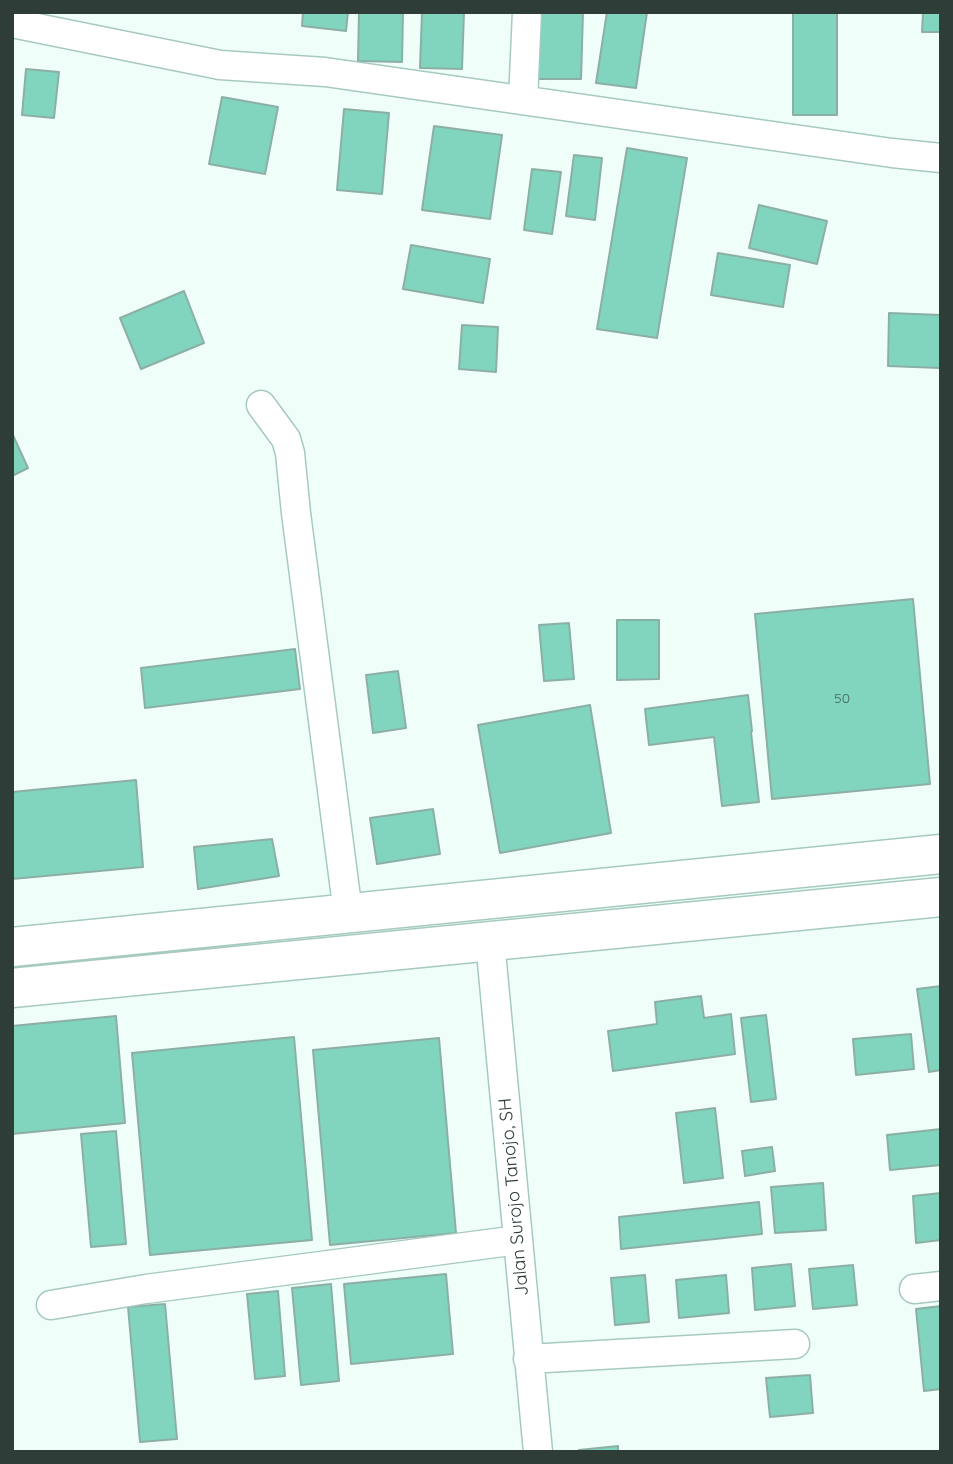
<!DOCTYPE html>
<html>
<head>
<meta charset="utf-8">
<style>
	body { margin:0 }
	#map { position:relative; width:953px; height:1464px; overflow:hidden; background:#f0fef9; font-family:Quicksand,sans-serif }
	canvas { display:block }
	.frame { position:absolute; inset:0; border:14px solid #2f3d39; pointer-events:none }
</style>
</head>
<body>
<div id="map">
<canvas width="953" height="1464"></canvas>
<div class="frame"></div>
</div>
<script>
const ctx = document.querySelector('canvas').getContext('2d');
ctx.lineJoin = 'round';
function fill(path, color) {
  ctx.fillStyle = color;
  ctx.fill(path, 'evenodd');
}
function poly(rows) {
  const path = new Path2D();
  for (const r of rows) {
    path.moveTo(r[0], r[1]);
    for (let i = 2; i < r.length; i += 2) path.lineTo(r[i], r[i + 1]);
  }
  return path;
}
function trace(path, color, width, dash) {
  ctx.strokeStyle = color;
  ctx.lineWidth = width;
  ctx.lineCap = dash ? 'butt' : 'round';
  ctx.setLineDash(dash || []);
  ctx.stroke(path);
}
function write(font, color, halo, rows, align = 'center') {
  ctx.font = font + ' Quicksand,sans-serif';
  ctx.lineWidth = 5;
  ctx.setLineDash([]);
  ctx.textBaseline = 'middle';
  ctx.strokeStyle = halo;
  ctx.fillStyle = color;
  for (const [text, x, y, turn = 0] of rows) {
    ctx.save();
    ctx.translate(x, y);
    ctx.rotate((+turn || 0) * Math.PI / 180);
    ctx.textAlign = isNaN(turn) ? turn : align;
    if (halo) ctx.strokeText(text, 0, 0);
    ctx.fillText(text, 0, 0);
    ctx.restore();
  }
}
const building = poly([
	[303,12,348,12,346,31,302,26,303,12],
	[359,12,403,12,402,62,358,61,359,12],
	[422,12,464,12,462,69,420,68,422,12],
	[538,12,583,12,581,79,537,79,538,12],
	[607,12,647,12,636,88,596,83,607,12],
	[793,12,837,12,837,115,793,115,793,12],
	[923,12,941,12,941,32,922,32,923,12],
	[26,69,59,72,54,118,22,115,26,69],
	[222,97,278,107,265,174,209,164,222,97],
	[344,109,389,113,382,194,337,190,344,109],
	[434,126,502,135,490,219,422,210,434,126],
	[627,148,687,158,657,338,597,329,627,148],
	[574,155,602,158,595,220,566,216,574,155],
	[532,169,561,172,552,234,524,230,532,169],
	[759,205,827,221,817,264,749,248,759,205],
	[411,245,490,259,483,303,403,289,411,245],
	[718,253,790,265,783,307,711,295,718,253],
	[184,291,204,343,141,369,120,318,184,291],
	[889,313,941,315,940,368,888,366,889,313],
	[462,325,498,327,496,372,459,369,462,325],
	[12,433,28,468,12,476,12,433],
	[913,599,930,784,772,799,755,614,913,599],
	[617,620,659,620,659,679,617,680,617,620],
	[569,623,574,679,544,681,539,625,569,623],
	[295,649,300,689,145,708,141,668,295,649],
	[398,671,406,728,373,733,366,675,398,671],
	[748,695,752,731,751,732,759,802,722,806,714,737,649,745,645,709,748,695],
	[590,705,611,833,500,853,478,725,590,705],
	[136,780,143,867,12,879,12,792,136,780],
	[433,809,440,854,377,864,370,818,433,809],
	[272,839,279,876,198,889,194,847,272,839],
	[941,986,941,1070,929,1072,917,989,941,986],
	[701,996,704,1018,731,1014,735,1054,613,1071,608,1031,657,1024,655,1002,701,996],
	[766,1015,776,1099,751,1102,741,1018,766,1015],
	[116,1016,125,1123,12,1134,12,1026,116,1016],
	[911,1034,914,1069,856,1075,853,1039,911,1034],
	[294,1037,312,1240,150,1255,132,1053,294,1037],
	[439,1038,456,1233,330,1245,313,1050,439,1038],
	[715,1108,723,1178,684,1183,676,1113,715,1108],
	[941,1129,941,1165,890,1170,887,1135,941,1129],
	[116,1131,126,1244,91,1247,81,1134,116,1131],
	[772,1147,775,1171,745,1176,742,1151,772,1147],
	[823,1183,826,1230,775,1233,771,1187,823,1183],
	[941,1193,941,1240,916,1243,913,1196,941,1193],
	[759,1202,762,1234,621,1249,619,1217,759,1202],
	[791,1264,795,1306,755,1310,752,1268,791,1264],
	[853,1265,857,1305,813,1309,809,1269,853,1265],
	[446,1274,453,1354,351,1364,344,1284,446,1274],
	[645,1275,649,1322,615,1325,611,1278,645,1275],
	[726,1275,729,1313,679,1318,676,1280,726,1275],
	[331,1284,339,1381,301,1385,292,1288,331,1284],
	[278,1291,285,1376,255,1379,247,1294,278,1291],
	[165,1304,177,1439,140,1442,128,1307,165,1304],
	[941,1306,941,1389,924,1391,916,1309,941,1306],
	[810,1375,813,1413,770,1417,766,1378,810,1375],
	[618,1446,618,1452,579,1452,579,1450,618,1446]
]);
fill(building, '#81d5bf');
trace(building, '#8cafa5', 2);
const street = poly([
	[12,23,220,65,325,72,892,153,941,158],
	[523,100,527,12],
	[261,405,286,439,290,453,296,513,348,913],
	[490,941,538,1452],
	[914,1289,941,1286],
	[51,1305,146,1289,518,1240],
	[528,1359,795,1344]
]);
const primary = poly([
	[12,947,941,854],
	[12,988,941,897]
]);
trace(street, '#a7cac0', 31);
trace(primary, '#a7cac0', 41);
trace(street, '#fff', 28);
trace(primary, '#fff', 38);
write('14px', '#44635a', null, [
	["50",842,699]
]);
write('18px', '#2f3d39', '#fff', [
	["Jalan Surojo Tanojo, SH",514,1197,-95]
]);
</script>
</body>
</html>
